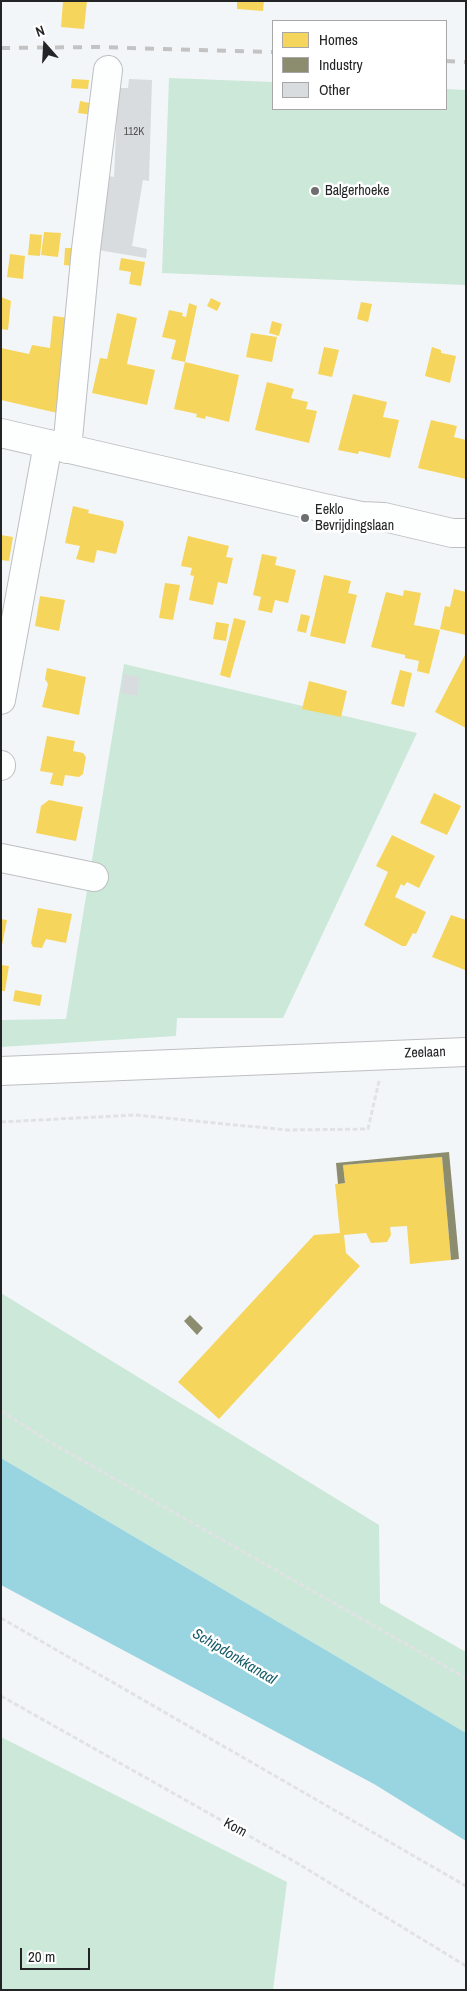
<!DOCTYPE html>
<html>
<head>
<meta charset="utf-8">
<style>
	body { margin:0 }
	#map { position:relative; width:467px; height:1991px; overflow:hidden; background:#f3f6f9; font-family:"Archivo Narrow",sans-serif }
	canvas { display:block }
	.frame { position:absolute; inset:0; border:2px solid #232426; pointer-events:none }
	.legend { position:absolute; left:272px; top:20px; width:175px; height:90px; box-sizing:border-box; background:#fff; border:1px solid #a7a7a8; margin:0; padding:6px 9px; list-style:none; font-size:15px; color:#232426 }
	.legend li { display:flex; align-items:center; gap:10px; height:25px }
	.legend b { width:25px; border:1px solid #a7a7a8 }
	.north { position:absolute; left:20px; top:20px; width:50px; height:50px; -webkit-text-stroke:4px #fff; paint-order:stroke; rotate:341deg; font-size:14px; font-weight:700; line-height:20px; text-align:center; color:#232426 }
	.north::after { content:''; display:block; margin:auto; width:18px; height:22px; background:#232426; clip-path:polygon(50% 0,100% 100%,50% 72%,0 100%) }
	.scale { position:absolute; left:20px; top:1948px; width:70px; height:22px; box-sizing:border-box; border:2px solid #232426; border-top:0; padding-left:6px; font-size:15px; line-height:18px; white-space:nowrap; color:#232426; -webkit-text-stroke:4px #fff; paint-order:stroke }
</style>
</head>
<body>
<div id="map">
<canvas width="467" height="1991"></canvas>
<div class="frame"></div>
<ul class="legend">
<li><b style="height:14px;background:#f6d55c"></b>Homes</li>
<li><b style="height:14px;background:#8c8c6e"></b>Industry</li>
<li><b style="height:14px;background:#d9dcde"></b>Other</li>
</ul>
<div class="north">N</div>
<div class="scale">20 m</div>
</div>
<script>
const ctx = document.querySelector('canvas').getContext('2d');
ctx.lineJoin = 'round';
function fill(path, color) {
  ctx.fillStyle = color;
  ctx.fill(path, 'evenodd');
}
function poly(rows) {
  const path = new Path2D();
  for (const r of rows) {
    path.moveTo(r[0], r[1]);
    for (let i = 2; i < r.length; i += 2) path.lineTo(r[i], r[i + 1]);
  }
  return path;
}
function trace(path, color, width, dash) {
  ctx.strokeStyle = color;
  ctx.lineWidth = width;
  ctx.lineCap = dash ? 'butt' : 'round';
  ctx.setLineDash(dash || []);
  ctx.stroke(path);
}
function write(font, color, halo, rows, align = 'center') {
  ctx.font = font + ' "Archivo Narrow",sans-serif';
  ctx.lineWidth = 5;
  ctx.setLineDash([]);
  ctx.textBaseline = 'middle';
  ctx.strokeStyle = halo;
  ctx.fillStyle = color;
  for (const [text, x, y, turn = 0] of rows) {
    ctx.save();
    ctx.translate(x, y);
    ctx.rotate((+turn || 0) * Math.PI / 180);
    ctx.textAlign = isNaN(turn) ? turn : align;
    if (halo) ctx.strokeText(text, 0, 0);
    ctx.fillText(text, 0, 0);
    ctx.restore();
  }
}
fill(poly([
	[169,78,273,82,273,109,446,109,446,89,466,90,466,285,162,273],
	[124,664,417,733,283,1018,177,1018,176,1036,1,1047,1,1020,66,1019],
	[1,1293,379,1525,380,1603,466,1652,466,1733,1,1458],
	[1,1737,287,1882,273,1990,1,1990]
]), '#cbe8d9');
fill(poly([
	[1,1458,466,1733,466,1841,374,1784,1,1585]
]), '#99d4e1');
fill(poly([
	[63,1,87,1,84,29,61,27],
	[237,1,264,1,263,11,237,9],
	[72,79,89,80,88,89,71,88],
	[80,101,94,104,93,115,78,113],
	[44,232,61,233,58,257,41,255],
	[30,234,42,235,40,256,28,255],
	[65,248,76,248,75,266,64,265],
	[10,254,25,256,23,279,7,277],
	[121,258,145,262,141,286,129,284,131,272,119,270],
	[1,297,11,301,8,330,1,329],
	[211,298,221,303,217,311,207,306],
	[361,302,372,304,368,322,357,319],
	[189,303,197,306,185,362,171,359,176,340,162,337,169,310,183,313,182,316,186,317],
	[117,313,137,318,127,364,155,370,147,405,92,393,100,358,107,359],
	[53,316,77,319,66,415,1,400,1,348,29,354,32,345,50,348],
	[272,321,282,324,279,336,269,333],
	[251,333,277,337,272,362,246,357],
	[324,347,339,350,332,377,318,374],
	[432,347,441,350,441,353,456,356,450,383,425,376],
	[185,362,239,375,229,422,206,416,205,419,196,417,197,414,174,409],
	[267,382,294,389,291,398,308,402,306,409,317,411,309,443,255,430],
	[353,394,387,402,383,417,399,420,390,458,359,451,358,454,338,450],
	[431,420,457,426,454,437,466,440,466,479,418,468],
	[73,506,89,510,88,513,123,521,124,525,116,554,97,550,94,563,76,559,80,546,65,543],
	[1,535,13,537,9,561,1,560],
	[188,536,229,546,226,557,233,558,227,584,218,582,213,605,189,600,194,576,190,575,192,568,181,566],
	[262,554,277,557,275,565,296,570,288,603,275,600,272,613,258,610,261,597,253,595],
	[324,575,351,581,348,593,357,595,345,644,310,636],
	[165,583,180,585,173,620,159,618],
	[454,589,466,592,466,635,440,629,445,606,450,607],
	[404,590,421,593,414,625,440,630,429,674,417,671,419,661,405,658,405,655,371,647,386,592,403,596],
	[40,596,65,600,59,631,35,626],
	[301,614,310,616,306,633,297,631],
	[234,618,246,621,230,678,220,675],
	[216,622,229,624,226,641,213,639],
	[466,653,466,728,435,712],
	[47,668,86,677,79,715,42,707,48,684,45,679],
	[400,670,412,673,404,707,391,704],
	[309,681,347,691,341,717,302,709],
	[47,736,75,741,73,751,83,753,86,757,83,774,79,777,65,775,63,786,50,784,53,773,40,771],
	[434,793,461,806,447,835,420,823],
	[49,800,83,807,76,841,36,833,41,806],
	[392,835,435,856,419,888,407,882,404,886,401,884,395,897,426,912,416,934,413,933,406,946,402,946,364,925,388,872,376,866],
	[38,908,72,914,66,943,46,939,42,948,33,947,31,943],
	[451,915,466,920,465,970,432,957],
	[1,919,7,920,2,945,1,945],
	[1,965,9,966,5,991,1,991],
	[15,990,42,995,40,1006,13,1001],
	[442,1157,451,1260,410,1264,407,1226,390,1227,391,1235,387,1242,371,1243,366,1233,344,1235,346,1253,360,1266,219,1419,178,1382,314,1235,340,1233,335,1184,345,1183,343,1165]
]), '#f6d55c');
fill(poly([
	[449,1152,459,1259,451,1260,442,1157,343,1165,345,1183,338,1184,336,1163],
	[190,1315,203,1328,197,1335,184,1321]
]), '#8c8c6e');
fill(poly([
	[129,79,152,80,149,181,143,180,132,246,147,249,146,258,92,249,103,175,114,177,118,88,128,88],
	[124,674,140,677,137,696,121,693]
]), '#d9dcde');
const minor = poly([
	[67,449,86,249,108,70],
	[1,700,48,444],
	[1,765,1,766],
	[1,858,94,877]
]);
const major = poly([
	[1,433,324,508,361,516,384,517,452,533,466,533],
	[1,1071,466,1052]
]);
trace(minor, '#bdbfc1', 30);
trace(major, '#bdbfc1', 30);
trace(poly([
	[1,1122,135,1115,287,1130,368,1129,379,1081],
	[1,1411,55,1445,466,1678],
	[1,1618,466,1886],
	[1,1696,297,1863,466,1966]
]), '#e1e2e3', 3, [5, 2.5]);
trace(minor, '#fdfefe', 28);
trace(major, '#fdfefe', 28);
trace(poly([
	[1,48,96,47,273,52],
	[446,61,466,62]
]), '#c3c3c3', 4, [9, 9]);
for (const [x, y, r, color] of [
	[315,191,5,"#6c6e70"],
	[305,518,5,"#6c6e70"]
]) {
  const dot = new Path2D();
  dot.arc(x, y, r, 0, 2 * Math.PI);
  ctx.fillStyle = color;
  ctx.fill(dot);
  trace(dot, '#fff', 2);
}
write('11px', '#505254', null, [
	["112K",134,132]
]);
write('14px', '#232426', '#fff', [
	["Balgerhoeke",325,191],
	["Eeklo",315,510],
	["Bevrijdingslaan",315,526]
], 'left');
write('14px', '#232426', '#fff', [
	["Zeelaan",425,1053,-2],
	["Kom",235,1828,29]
]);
write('italic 15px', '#145b67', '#fff', [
	["Schipdonkkanaal",234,1657,31]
]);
</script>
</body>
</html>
